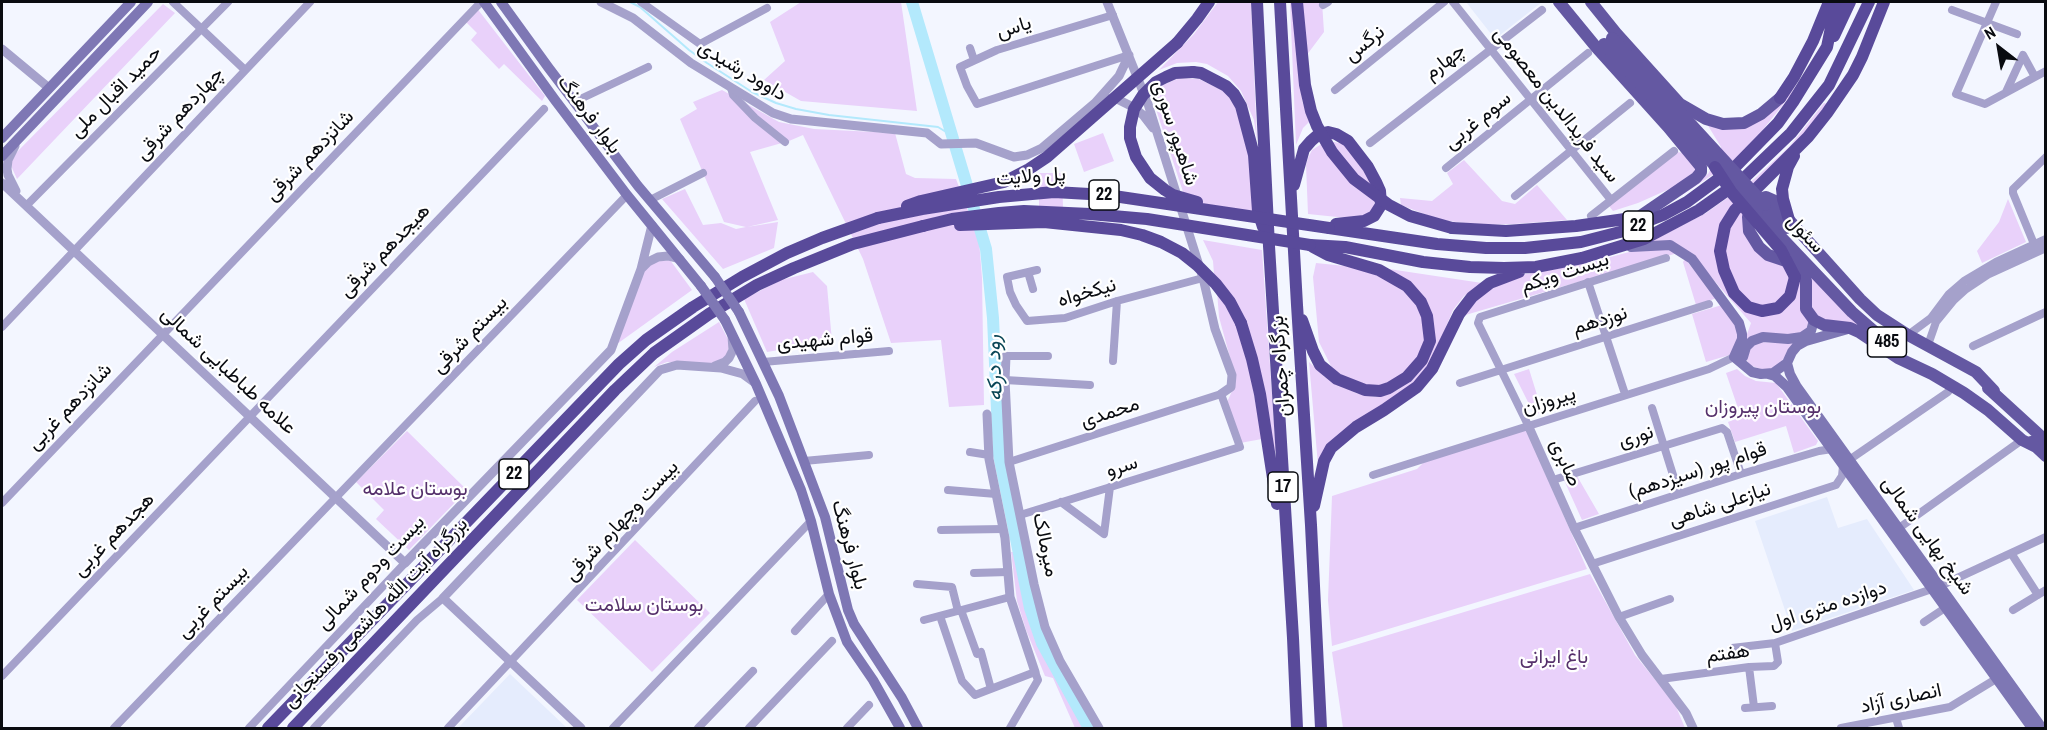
<!DOCTYPE html>
<html>
<head>
<meta charset="utf-8">
<style>
	body { margin:0 }
	#map { position:relative; width:2047px; height:730px; overflow:hidden; background:#f3f6ff; font-family:"Archivo Narrow",sans-serif }
	canvas { display:block }
	.frame { position:absolute; inset:0; border:3px solid #090b10; pointer-events:none }
	.north { position:absolute; left:1969px; top:18px; width:60px; height:60px; -webkit-text-stroke:4px #fff; paint-order:stroke; rotate:329deg; font-size:16px; font-weight:700; line-height:24px; text-align:center; color:#090b10 }
	.north::after { content:''; display:block; margin:auto; width:21px; height:27px; background:#090b10; clip-path:polygon(50% 0,100% 100%,50% 72%,0 100%) }
</style>
</head>
<body>
<div id="map">
<canvas width="2047" height="730"></canvas>
<div class="frame"></div>
<div class="north">N</div>
</div>
<script>
const ctx = document.querySelector('canvas').getContext('2d');
ctx.lineJoin = 'round';
function fill(path, color) {
  ctx.fillStyle = color;
  ctx.fill(path, 'evenodd');
}
function poly(rows) {
  const path = new Path2D();
  for (const r of rows) {
    path.moveTo(r[0], r[1]);
    for (let i = 2; i < r.length; i += 2) path.lineTo(r[i], r[i + 1]);
  }
  return path;
}
function trace(path, color, width, dash) {
  ctx.strokeStyle = color;
  ctx.lineWidth = width;
  ctx.lineCap = dash ? 'butt' : 'round';
  ctx.setLineDash(dash || []);
  ctx.stroke(path);
}
function write(font, color, halo, rows, align = 'center') {
  ctx.font = font + ' "Archivo Narrow",Vazirmatn,sans-serif';
  ctx.lineWidth = 4.5;
  ctx.setLineDash([]);
  ctx.textBaseline = 'middle';
  ctx.strokeStyle = halo;
  ctx.fillStyle = color;
  for (const [text, x, y, turn = 0] of rows) {
    ctx.save();
    ctx.translate(x, y);
    ctx.rotate((+turn || 0) * Math.PI / 180);
    ctx.textAlign = isNaN(turn) ? turn : align;
    if (halo) ctx.strokeText(text, 0, 0);
    ctx.fillText(text, 0, 0);
    ctx.restore();
  }
}
fill(poly([
	[1466,2,1542,2,1495,39],
	[1827,497,1838,528,1867,519,1914,590,1792,631,1755,521],
	[510,674,567,728,458,728]
]), '#e5ecfd');
fill(poly([
	[801,2,901,2,917,111,801,101,764,80,785,61,770,22],
	[1218,2,1251,2,1257,141,1254,120,1241,91,1228,76,1207,64,1196,62,1177,63,1159,70,1194,34],
	[1290,2,1293,2,1302,100,1309,122,1303,128,1296,145],
	[1301,2,1322,2,1324,32,1306,56],
	[163,4,175,13,17,179,12,168,12,157],
	[476,7,545,96,542,101,504,64,499,69,471,40,477,33,465,21],
	[1818,42,1790,96,1761,132,1732,162,1682,195,1677,195,1708,174,1721,151,1721,147,1707,124,1754,123],
	[1179,78,1199,79,1228,93,1245,119,1256,212,1186,201,1151,94,1163,85],
	[722,90,779,122,814,129,895,133,906,174,915,178,956,179,979,240,982,278,984,405,949,407,941,340,891,343,863,259,803,135,789,141,750,152,778,220,747,227,778,222,774,248,723,269,662,199,685,189,703,225,721,223,736,229,746,227,724,222,680,119,697,109,693,102],
	[1824,103,1829,104,1793,148,1734,208,1718,252,1751,312,1793,299,1797,292,1799,271,1809,320,1806,332,1790,336,1757,334,1745,340,1751,323,1690,253,1648,243,1706,213,1754,179,1789,147],
	[1103,133,1114,161,1084,172,1074,144],
	[1334,142,1344,144,1376,188,1374,210,1357,219,1308,214,1306,165,1308,158,1312,150,1323,143],
	[1677,152,1684,153,1698,169,1674,187,1638,203,1613,211,1609,206],
	[1464,160,1502,201,1515,204,1537,185,1567,220,1514,224,1480,225,1440,220,1401,205,1400,198,1432,201,1453,184,1447,173],
	[1039,173,1062,173,1063,208,1039,208],
	[2008,199,2026,242,1982,263,1977,251,1999,222],
	[1738,208,1743,214,1745,230,1784,262,1789,270,1790,287,1777,305,1753,307,1733,286,1723,243],
	[1203,240,1262,250,1276,452,1271,449,1259,374,1214,274,1213,261],
	[1662,246,1681,252,1462,316,1477,297,1515,276,1584,264,1648,247],
	[1685,259,1717,298,1696,305,1683,262],
	[670,260,692,290,617,344,641,272,652,262],
	[1316,263,1345,266,1379,273,1407,290,1420,307,1427,342,1409,370,1380,387,1360,385,1333,370,1319,342,1313,277],
	[1389,269,1482,283,1464,296,1453,310,1433,359,1422,376,1318,465,1309,362,1325,377,1356,393,1376,397,1398,390,1414,378,1428,358,1432,319],
	[813,272,827,286,832,341,767,352,744,299,781,280],
	[1808,272,1857,323,1855,326,1813,317],
	[1217,291,1232,313,1247,354,1262,439,1240,443,1227,402,1234,387,1235,376,1219,317],
	[1722,305,1740,331,1733,354,1706,362,1692,314],
	[719,322,730,343,726,358,714,364,667,362,654,367,672,352],
	[1757,342,1797,343,1776,368,1763,370,1752,366,1748,363,1746,357,1747,353],
	[1529,369,1542,411,1535,416,1514,374],
	[1737,369,1745,376,1756,381,1776,383,1818,441,1816,445,1794,453,1786,426,1735,442,1728,422,1741,417,1726,373],
	[1526,429,1587,569,1332,646,1328,600,1332,496,1417,469,1425,461],
	[407,431,467,490,409,550,376,519,384,510,356,482],
	[1577,476,1599,514,1582,520,1564,480],
	[635,540,710,613,652,672,577,600],
	[1011,552,1014,552,1032,629,1084,728,1075,728,1053,678,1045,676,1026,630,1017,601],
	[1590,574,1635,655,1675,704,1685,728,1343,728,1332,652]
]), '#e9d1fa');
trace(poly([
	[630,2,640,7,689,50,707,63,752,92,776,103,796,109,829,115,938,127,951,135]
]), '#b3e9fc', 2);
trace(poly([
	[912,2,986,249,993,318,999,455,1030,608,1042,643,1089,728]
]), '#b3e9fc', 12);
trace(poly([
	[173,2,245,70],
	[641,2,700,44,767,8],
	[1453,2,1611,200],
	[1996,2,1956,94,1985,104,2046,71],
	[1323,5,1328,2],
	[1952,10,2017,34],
	[1113,15,997,50,960,67,967,86,977,104,1129,55],
	[970,48,974,60],
	[731,88,733,95,755,118,785,142],
	[1335,90,1444,2],
	[2006,92,2023,55,2035,77],
	[574,102,648,67],
	[1370,143,1542,10],
	[1446,168,1588,53],
	[1515,196,1630,103],
	[650,200,703,173],
	[27,205,228,2],
	[1591,216,1674,151],
	[2034,244,2013,193,2013,189,2046,157],
	[1037,270,1007,277,1010,292,1016,305,1027,321,1065,318,1117,301,1203,278],
	[1028,272,1033,289],
	[1588,282,1625,394],
	[2,327,310,2],
	[1908,335,1931,318,1949,294,1964,281,1996,262,2046,239],
	[1928,345,1936,322,1954,300,1965,290,1989,274,2046,248],
	[1973,346,2046,312],
	[1006,356,1048,356],
	[1113,361,1117,301],
	[763,362,889,351],
	[1005,380,1090,385],
	[1460,383,1709,304],
	[1652,408,1679,494],
	[1528,425,1478,323,1480,317,1666,258],
	[970,452,989,455],
	[1849,460,1948,392],
	[804,461,869,455],
	[1009,462,1221,394,1240,447,1020,515],
	[1373,475,1709,369,1734,357],
	[1553,480,1722,428,1727,432,1741,474],
	[948,490,996,494],
	[1061,502,1104,534,1110,487],
	[2,503,481,2],
	[1574,528,1741,474,1819,451,1832,449],
	[1899,528,2022,440],
	[941,530,1003,529],
	[2011,553,2038,595],
	[1592,564,1836,485,1842,476,1843,466],
	[974,573,1008,572],
	[917,584,952,587,958,611],
	[1940,586,2046,537],
	[961,610,977,654,981,652,991,689],
	[2013,610,2046,590],
	[940,616,962,681,975,695,1035,672,1038,680,1010,728],
	[1619,617,1670,599],
	[924,620,1010,597],
	[1924,622,1945,608],
	[795,631,829,594],
	[1732,648,1775,643,1932,589],
	[1749,667,1754,707],
	[2,676,544,109],
	[1661,679,1749,667,1774,666,1778,662,1775,643],
	[1745,708,1772,706],
	[1896,718,1899,728],
	[114,728,627,195],
	[249,728,405,563],
	[314,728,417,620,443,598],
	[448,728,755,401],
	[613,728,811,521],
	[698,728,753,671],
	[749,728,832,641],
	[847,728,869,705],
	[1841,728,1950,707,1996,679]
]), '#a5a1cb', 8);
trace(poly([
	[601,2,633,18,691,63,773,113,791,119,927,133,941,144,976,143,1014,157,1027,155,1042,148,1095,103,1119,76,1129,55],
	[1107,2,1148,104,1203,278,1215,329,1232,375,1231,387,1221,394],
	[2,49,49,88],
	[1109,99,1117,99,1133,107,1143,115,1153,128],
	[15,146,8,160,7,169,8,175,16,191],
	[2,183,405,563,611,350,641,269,652,225],
	[641,269,648,262,658,257,668,256,680,259],
	[1006,356,1005,380,1009,462,1034,584,1045,627,1060,661,1099,728],
	[715,366,725,362,729,358,733,350,732,336],
	[987,414,989,459,1005,538,1010,597,1035,672],
	[1528,425,1574,528,1619,617,1642,655,1686,713,1693,728],
	[581,728,443,598,660,370,677,365,721,368,743,374,754,382]
]), '#a5a1cb', 9);
trace(poly([
	[484,2,555,100,627,195,701,286],
	[501,2,548,67,638,186,715,277],
	[2,138,131,2],
	[2,156,148,2],
	[1631,247,1670,245,1692,259,1739,323,1742,334,1742,339,1734,357,1752,372,1761,374,1773,373,1787,363,1792,352,1797,346,1806,341,1848,329],
	[739,312,779,396,825,517,848,610,854,624,902,698,918,728],
	[725,320,756,384,801,490,811,521,829,594,847,642,873,680,900,728],
	[1743,357,1746,347,1752,341,1763,337,1788,339,1802,337,1811,331,1814,320],
	[1787,363,1790,374,1797,387,2042,728],
	[1768,374,1775,376,1787,387,2032,728]
]), '#7e77b4', 10);
trace(poly([
	[1559,2,1596,47,1668,127,1701,167,1701,172,1696,178,1639,217],
	[1591,2,1616,33,1680,104,1706,119,1723,124,1744,123,1761,114,1780,98],
	[1765,205,1786,228],
	[1757,212,1852,312,1883,339],
	[1988,388,2046,441],
	[1994,391,1976,372,1908,335,1877,315,1860,299,1789,220,1775,201,1766,197,1760,199,1752,206,1748,217,1749,231,1759,247,1768,255,1792,263,1801,270,1806,281,1806,309,1814,320,1824,325,1850,328,1859,332,1898,358,1932,374,1964,393,1988,410,2022,440,2036,447],
	[2031,442,2046,456]
]), '#6458a2', 12);
trace(poly([
	[1257,2,1269,246,1293,638,1297,728],
	[1280,2,1297,305,1311,525,1321,728],
	[1834,36,1850,2],
	[1177,43,1197,19,1209,2],
	[1193,72,1201,73,1226,86,1234,94,1241,106,1254,155,1258,211,1263,227],
	[1780,98,1794,77,1813,41,1829,2],
	[1294,185,1304,149,1311,141,1319,134,1328,132,1336,134,1348,141,1368,167,1376,182,1380,191,1381,205,1374,216,1364,221,1336,224],
	[1789,220,1783,199,1782,189,1788,167,1794,156],
	[1329,228,1437,244,1486,248,1525,248,1581,242,1620,232,1663,215,1687,202,1736,166,1778,123,1793,102,1827,47,1833,18,1840,2],
	[1452,228,1506,231,1576,226,1639,217],
	[1310,245,1345,247,1423,262,1470,267,1504,268,1536,267,1582,258,1644,239,1699,210,1743,179,1791,133,1829,85,1869,2],
	[1795,277,1790,296,1778,308,1762,311,1748,307,1734,293,1724,270,1720,251,1725,226,1735,210,1808,137,1827,113,1853,75,1862,57,1884,2],
	[1302,320,1313,351,1320,365,1337,379,1365,390,1380,391,1389,388,1407,377,1422,360,1430,341,1427,316,1421,302,1407,286,1379,270,1328,255,1313,247],
	[1241,323,1252,359,1260,394,1277,504],
	[1314,506,1324,461,1331,448,1356,427,1384,410,1417,387,1432,369,1459,314,1472,297,1490,283,1519,272],
	[268,728,619,364,646,340,693,307,742,277,787,253,822,238,878,218],
	[293,728,615,390,654,353,709,314,757,285,794,268,853,244,923,226]
]), '#594a9a', 12);
trace(poly([
	[715,277,739,312],
	[701,286,725,320]
]), '#7e77b4', 10);
trace(poly([
	[1612,38,1765,205],
	[1604,44,1757,212]
]), '#6458a2', 12);
trace(poly([
	[1297,2,1305,85,1311,111,1317,126,1332,152,1354,179,1389,205,1410,216,1452,228],
	[1193,72,1175,73,1166,77,1156,82,1143,95,1134,109,1130,127,1130,138,1136,157,1150,178,1165,190,1173,195,1197,202],
	[1715,167,1732,193,1781,250,1795,277],
	[907,206,921,201,1004,182,1029,169,1047,157,1177,43],
	[878,218,922,209,999,197,1054,192,1107,195,1329,228],
	[960,225,1044,222,1121,230,1142,235,1161,242,1182,253,1197,265,1216,284,1230,302,1241,323],
	[923,226,952,219,999,213,1024,211,1090,214,1147,219,1310,245]
]), '#594a9a', 12);
for (const [x, y, w] of [
	[1104,195,30],
	[1638,226,30],
	[1887,342,39],
	[514,474,30],
	[1283,487,30]
]) {
  const box = new Path2D();
  box.roundRect(x - w / 2, y - 15, w, 30, 4.5);
  ctx.fillStyle = '#fff';
  ctx.fill(box);
  trace(box, '#090b10', 1.5);
}
write('bold 18px', '#090b10', null, [
	["22",1104,195],
	["22",1638,226],
	["485",1887,342],
	["22",514,474],
	["17",1283,487]
]);
write('20px', '#090b10', '#fff', [
	["یاس",1014,28,-17],
	["نرگس",1365,44,-39],
	["چهارم",1445,62,-38],
	["داوود رشیدی",742,71,31],
	["حمید اقبال ملی",116,92,-45],
	["سید فریدالدین معصومی",1556,105,52],
	["چهاردهم شرقی",180,114,-47],
	["بلوار فرهنگ",589,115,53],
	["سوم غربی",1478,121,-39],
	["شاهپور سوری",1175,133,72],
	["شانزدهم شرقی",310,156,-46],
	["پل ولایت",1031,177,-4],
	["سئول",1805,234,47],
	["هیجدهم شرقی",385,251,-46],
	["بیست ویکم",1565,273,-18],
	["نیکخواه",1087,293,-16],
	["نوزدهم",1600,321,-17],
	["بیستم شرقی",470,335,-46],
	["قوام شهیدی",825,340,-5],
	["بزرگراه چمران",1281,366,-94],
	["علامه طباطبایی شمالی",228,371,43],
	["پیروزان",1549,401,-17],
	["شانزدهم غربی",70,407,-46],
	["محمدی",1110,413,-18],
	["نوری",1636,437,-18],
	["صابری",1565,463,66],
	["سرو",1122,467,-17],
	["قوام پور (سیزدهم)",1698,471,-18],
	["نیازعلی شاهی",1720,505,-18],
	["بیست وچهارم شرقی",622,521,-47],
	["هجدهم غربی",114,535,-46],
	["شیخ بهایی شمالی",1927,536,54],
	["بلوار فرهنگ",849,545,75],
	["میرمالک",1045,545,78],
	["بیست ودوم شمالی",371,573,-47],
	["بیستم غربی",213,602,-46],
	["دوازده متری اول",1828,606,-18],
	["بزرگراه آیت الله هاشمی رفسنجانی",376,613,-46],
	["هفتم",1728,654,-7],
	["انصاری آزاد",1901,699,-12]
]);
write('20px', '#55306b', '#fff', [
	["بوستان پیروزان",1763,408],
	["بوستان علامه",415,490],
	["بوستان سلامت",644,606],
	["باغ ایرانی",1554,658]
]);
write('italic 21px', '#094656', '#fff', [
	["رود درکه",995,368,-92]
]);
</script>
</body>
</html>
